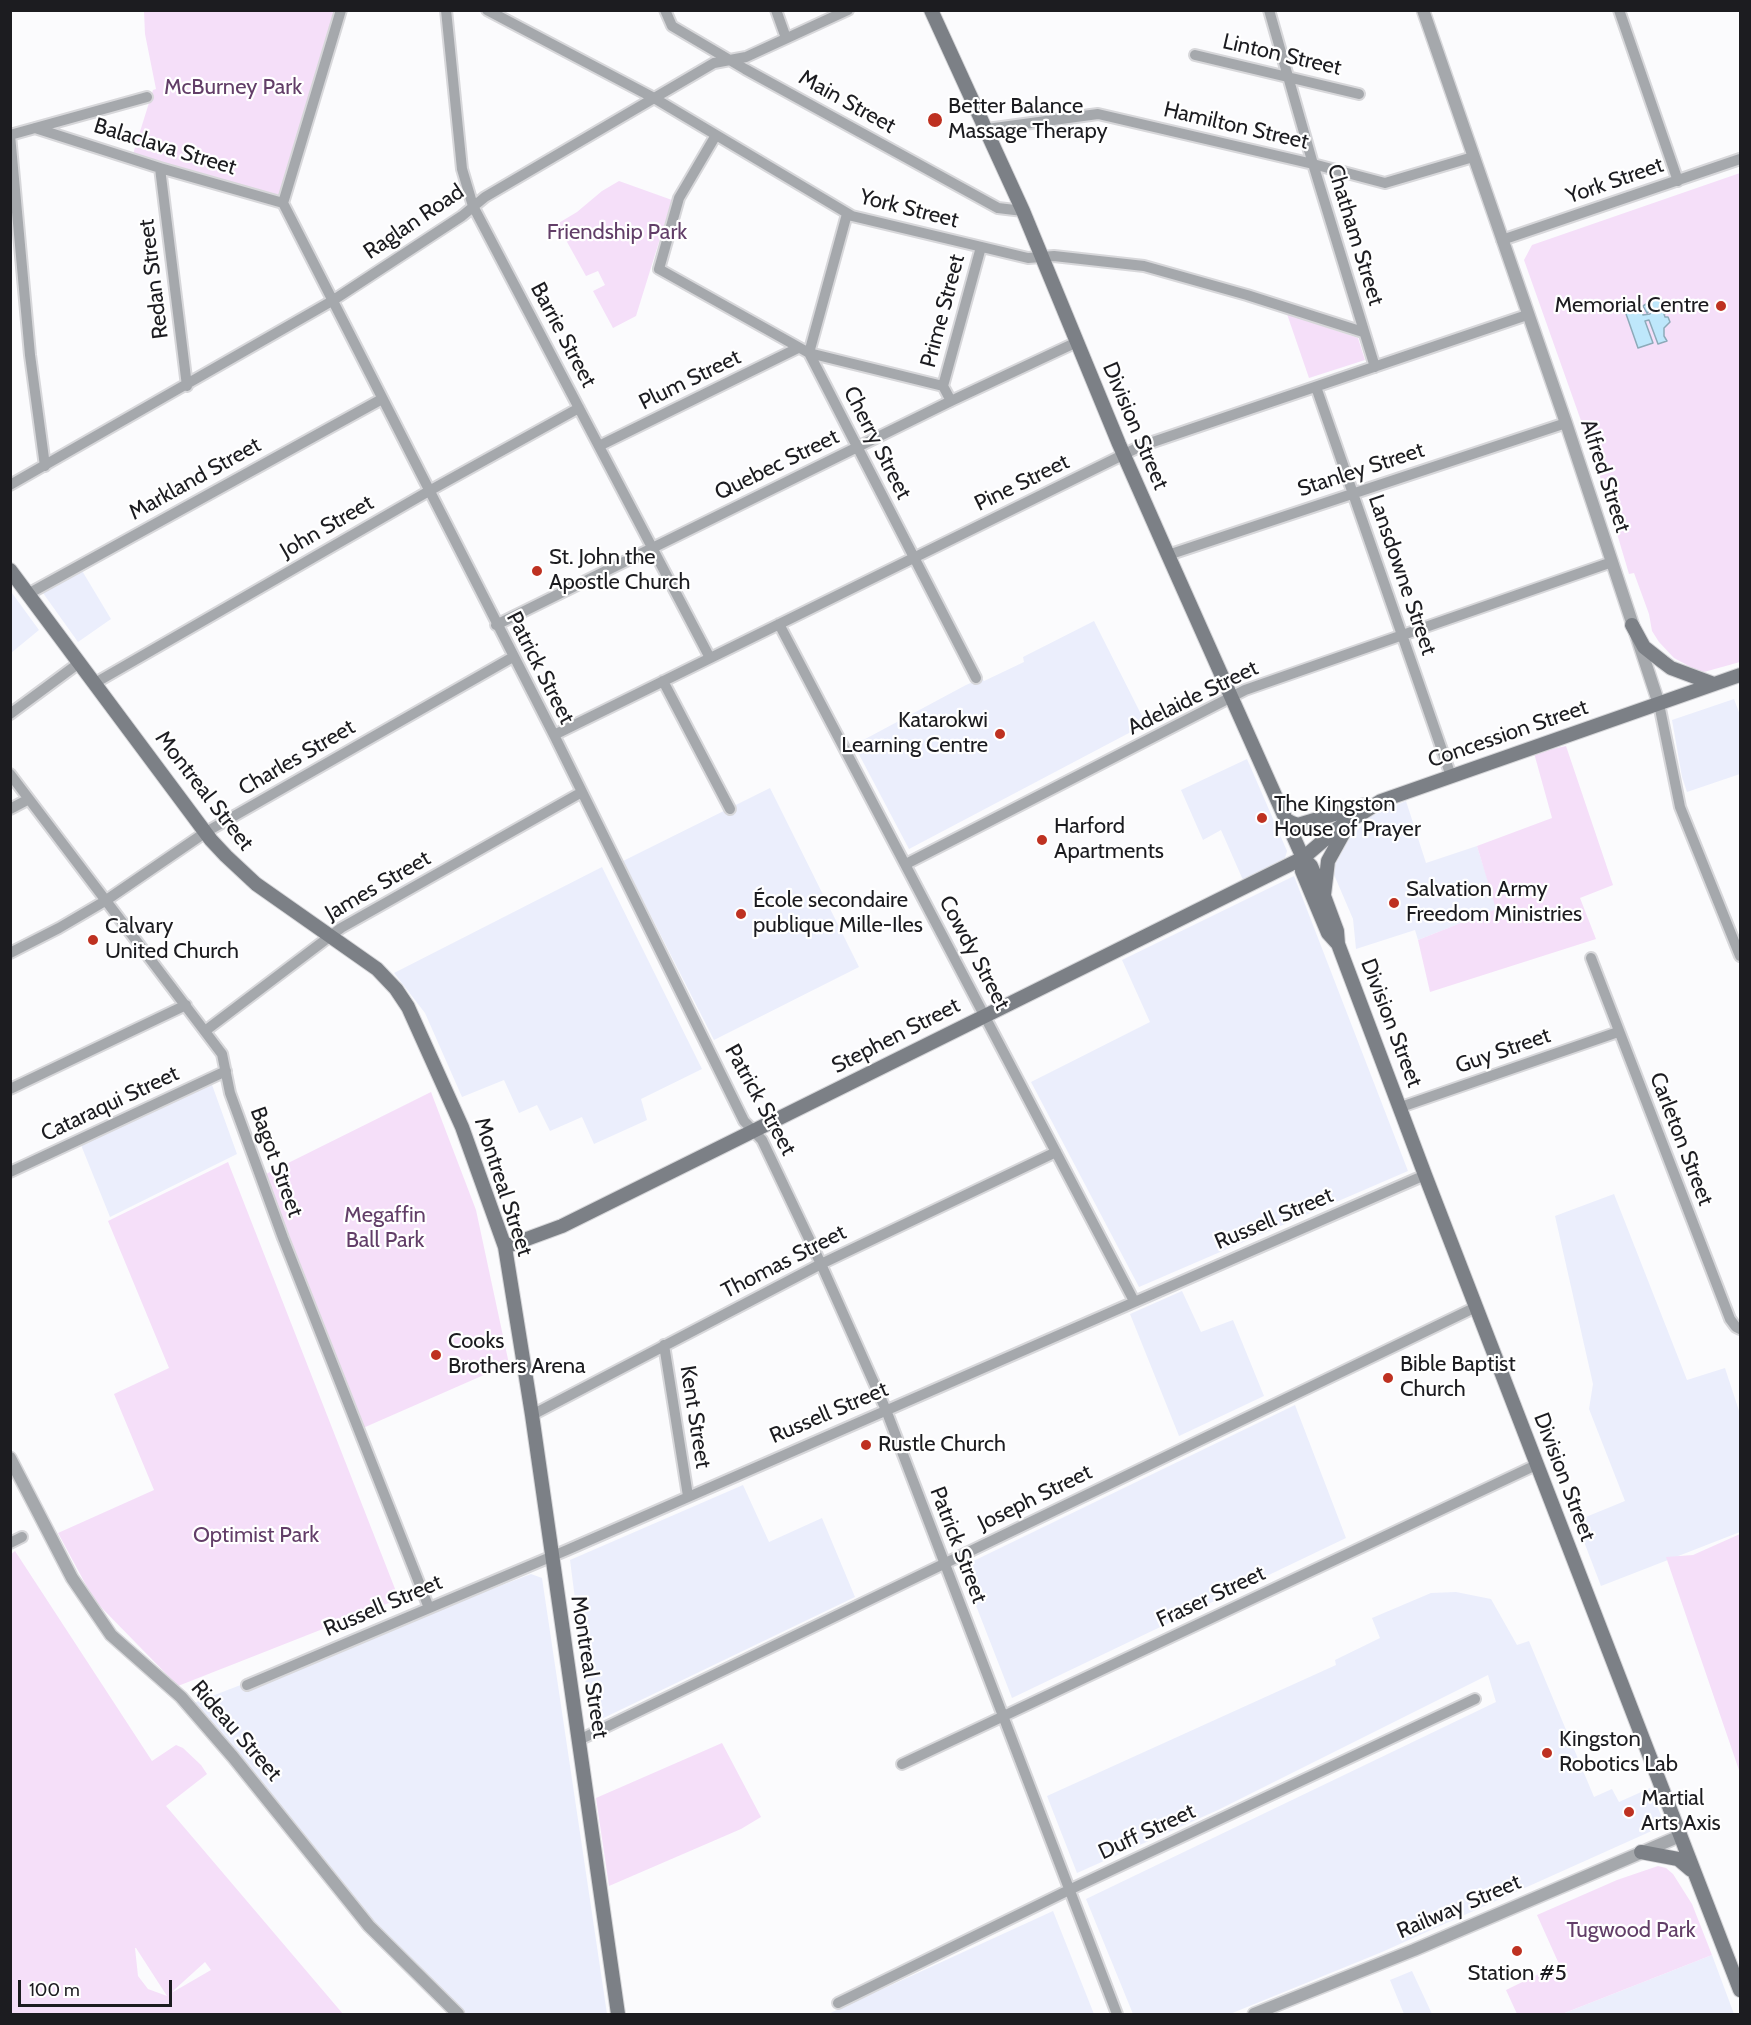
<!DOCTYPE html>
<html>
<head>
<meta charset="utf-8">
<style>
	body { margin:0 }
	#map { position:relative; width:1751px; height:2025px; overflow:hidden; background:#fbfbfd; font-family:Cabin,sans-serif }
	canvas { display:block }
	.frame { position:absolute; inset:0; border:12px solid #1c1c20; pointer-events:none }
	.scale { position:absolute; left:18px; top:1980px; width:154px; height:27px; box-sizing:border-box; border:3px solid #1c1c20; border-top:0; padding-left:8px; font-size:18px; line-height:21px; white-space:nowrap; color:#1c1c20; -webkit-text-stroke:4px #fff; paint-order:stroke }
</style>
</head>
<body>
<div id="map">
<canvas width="1751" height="2025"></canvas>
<div class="frame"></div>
<div class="scale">100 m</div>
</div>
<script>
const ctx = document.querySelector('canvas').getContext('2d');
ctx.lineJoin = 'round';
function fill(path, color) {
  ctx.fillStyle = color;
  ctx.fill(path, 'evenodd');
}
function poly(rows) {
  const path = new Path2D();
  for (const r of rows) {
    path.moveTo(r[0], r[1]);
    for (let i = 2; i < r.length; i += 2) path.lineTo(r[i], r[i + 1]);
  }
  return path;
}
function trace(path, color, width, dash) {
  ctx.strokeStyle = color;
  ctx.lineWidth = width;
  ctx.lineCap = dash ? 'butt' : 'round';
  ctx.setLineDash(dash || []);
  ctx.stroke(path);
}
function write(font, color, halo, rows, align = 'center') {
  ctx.font = font + ' Cabin,sans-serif';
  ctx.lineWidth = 4.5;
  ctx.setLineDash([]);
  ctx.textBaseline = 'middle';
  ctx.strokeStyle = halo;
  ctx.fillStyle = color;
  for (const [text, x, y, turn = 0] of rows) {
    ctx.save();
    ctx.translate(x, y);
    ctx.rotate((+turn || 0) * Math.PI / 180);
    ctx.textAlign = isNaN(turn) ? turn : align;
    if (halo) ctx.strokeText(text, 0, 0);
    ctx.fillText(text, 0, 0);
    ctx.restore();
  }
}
fill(poly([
	[81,569,111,619,78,642,43,593],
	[12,593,39,630,11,653,10,594],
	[1094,621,1146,724,909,849,854,745,966,685,982,678,984,681,1024,662,1023,657],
	[1734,699,1740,715,1740,774,1687,792,1682,777,1672,720],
	[1247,759,1287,851,1285,858,1243,880,1221,830,1203,840,1181,790],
	[770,788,859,967,714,1040,623,861],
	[1406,801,1426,863,1477,846,1497,909,1418,940,1415,930,1356,949,1353,919,1332,870,1347,842,1369,817],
	[602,867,702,1069,641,1099,647,1120,594,1144,582,1117,550,1131,537,1105,519,1113,504,1080,462,1097,425,1013,394,973],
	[1294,876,1408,1171,1139,1287,1031,1082,1150,1022,1122,960],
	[211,1082,237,1154,110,1217,81,1145],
	[1614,1194,1687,1380,1725,1368,1740,1414,1740,1532,1601,1586,1576,1521,1625,1501,1589,1409,1593,1384,1555,1216],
	[1182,1291,1201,1332,1233,1320,1264,1396,1179,1436,1130,1314],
	[1295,1405,1346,1538,1012,1698,961,1567],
	[743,1485,769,1542,822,1518,855,1597,591,1724,570,1560],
	[531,1574,542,1578,607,2014,462,2014,357,1904,191,1704],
	[1456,1592,1491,1599,1517,1645,1529,1641,1594,1797,1612,1789,1619,1802,1650,1788,1665,1825,1382,1952,1230,2014,1133,2014,1086,1899,1496,1702,1488,1675,1218,1810,1077,1873,1047,1796,1336,1665,1335,1660,1380,1638,1372,1618,1431,1593],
	[1053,1911,1094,2014,828,2014],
	[1712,1955,1734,2014,1562,2014],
	[1412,1971,1432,2014,1404,2014,1390,1980]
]), '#ebeefc');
fill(poly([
	[144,11,338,11,281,194,269,194,133,154,153,90,156,89,145,34],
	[1740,173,1740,662,1704,672,1698,671,1674,658,1659,642,1652,631,1649,614,1634,573,1629,574,1596,463,1524,260,1532,245],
	[619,181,672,200,636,316,613,328,593,291,605,285,598,271,586,276,557,224,577,212,602,191],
	[1287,314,1358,338,1365,360,1309,378],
	[1566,746,1613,885,1580,898,1596,939,1430,992,1418,940,1496,909,1477,846,1552,818,1534,753],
	[431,1092,476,1210,509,1364,363,1428,264,1175],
	[228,1162,399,1599,178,1686,94,1600,58,1533,154,1490,114,1394,169,1368,108,1221],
	[1740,1534,1740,1773,1666,1557,1693,1555],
	[15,1551,152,1761,176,1745,183,1748,201,1765,207,1774,166,1806,343,2014,11,2014,10,1555],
	[135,1948,136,1948,167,1996,148,1989,138,1976],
	[205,1962,211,1970,173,1992,173,1991],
	[722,1743,761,1817,741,1829,609,1886,596,1798],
	[1658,1866,1666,1868,1673,1874,1692,1904,1712,1955,1562,2014,1517,2014,1506,1990,1559,1964,1537,1915,1617,1880]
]), '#f5dff9');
const water = poly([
	[1654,299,1658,298,1663,301,1662,305,1657,309,1661,310,1665,307,1667,313,1664,314,1665,317,1668,317,1670,322,1664,328,1664,336,1667,341,1658,344,1649,320,1645,321,1653,343,1638,348,1625,311,1640,306,1643,315,1650,314,1653,308,1647,313,1643,306,1654,299]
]);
fill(water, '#bee7fb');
trace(water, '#8daab9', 1.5);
const minor = poly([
	[446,10,462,169,473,206,710,658],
	[487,10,654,98,852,216,1028,258,1054,256,1144,266,1247,295,1363,332],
	[665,10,672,26,745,69,998,208,1023,211],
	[776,10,786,38],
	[1269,10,1313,164,1375,367],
	[1619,10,1678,181],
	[1195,55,1359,94],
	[35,128,160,168,283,203],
	[987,129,1098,114,1313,164,1385,183,1473,157],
	[10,135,30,355,45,466],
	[10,135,147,97],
	[716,135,679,198,659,269,809,353,943,386,951,401],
	[160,168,187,386],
	[283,203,554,735,744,1121,762,1140,821,1264,886,1410,1117,2014],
	[283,203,341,10],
	[847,214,809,353,976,678],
	[1502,240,1740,159],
	[943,386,981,247],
	[1316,387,1451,776],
	[599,446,798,348],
	[10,485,332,301,462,216,485,197,714,63,746,57,848,10],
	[1168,555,1566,423],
	[28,594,382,399],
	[779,624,1134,1301],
	[496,625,951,401,1077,342],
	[663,681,730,809],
	[95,683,429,491,579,408],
	[1659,704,1680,807,1740,956],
	[10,714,79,663],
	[554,735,1141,446,1527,315],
	[10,774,222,1054,230,1093,283,1238,429,1608],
	[10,809,29,799],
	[906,864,1245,690,1612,562],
	[10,953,59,928,105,901,206,832,513,657],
	[1591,958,1730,1319,1736,1327,1740,1329],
	[205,1031,341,928,582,792],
	[10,1089,186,1005],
	[1401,1107,1618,1032],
	[10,1172,226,1071],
	[664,1345,688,1496],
	[532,1415,821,1264,1056,1152],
	[10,1543,22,1537],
	[247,1685,567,1550,1425,1175],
	[579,1740,1476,1307],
	[902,1764,1536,1465],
	[838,2003,1069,1890,1475,1699]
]);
const tertiary = poly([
	[1423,10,1566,423,1659,704],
	[10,1458,72,1578,111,1635,181,1697,233,1757,369,1926,458,2014],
	[1254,2014,1414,1950,1680,1836]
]);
const secondary = poly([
	[931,10,1023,211,1119,444,1168,555,1303,858,1311,866,1324,896,1337,931,1338,944,1425,1175,1740,1990],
	[10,570,211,840,226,856,256,884,377,969,396,989,408,1007,462,1127,505,1247,532,1415,618,2014],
	[1632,625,1644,647,1663,662,1671,668,1714,684],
	[1285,819,1292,823,1298,825,1364,805],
	[1303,858,1302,871,1328,933,1338,944],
	[1324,895,1328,861,1349,823],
	[505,1247,562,1226,1303,858,1337,829,1381,801,1740,675],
	[1641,1852,1678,1859,1691,1870]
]);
trace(minor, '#d7d7da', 14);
trace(tertiary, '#d7d7da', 15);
trace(secondary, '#d7d7da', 16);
trace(minor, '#a5a8ac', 10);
trace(tertiary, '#a5a8ac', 12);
trace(secondary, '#7c8086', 14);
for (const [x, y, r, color] of [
	[935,120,8,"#be3121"],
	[1721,306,6,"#be3121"],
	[537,571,6,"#be3121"],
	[1000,734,6,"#be3121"],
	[1262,818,6,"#be3121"],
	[1042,840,6,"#be3121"],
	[1394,903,6,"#be3121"],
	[741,914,6,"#be3121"],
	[93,940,6,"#be3121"],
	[436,1355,6,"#be3121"],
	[1388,1378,6,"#be3121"],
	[866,1445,6,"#be3121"],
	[1547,1753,6,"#be3121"],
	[1629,1812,6,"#be3121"],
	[1517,1951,6,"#be3121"]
]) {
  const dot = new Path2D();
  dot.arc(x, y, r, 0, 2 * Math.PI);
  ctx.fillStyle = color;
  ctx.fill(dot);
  trace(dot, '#fff', 2);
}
write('22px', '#1c1c20', '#fff', [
	["Linton Street",1282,55,13],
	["Main Street",847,102,29],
	["Hamilton Street",1236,126,13],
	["Balaclava Street",165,147,17],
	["York Street",1615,181,-19],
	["York Street",909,209,14],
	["Raglan Road",414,222,-34],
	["Chatham Street",1355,235,73],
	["Redan Street",154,279,-97],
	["Prime Street",943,311,-75],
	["Barrie Street",563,335,62],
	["Plum Street",690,380,-26],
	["Division Street",1135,426,67],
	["Cherry Street",877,443,63],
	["Quebec Street",777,465,-26],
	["Stanley Street",1361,470,-18],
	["Alfred Street",1605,476,72],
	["Markland Street",195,479,-29],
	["Pine Street",1022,483,-26],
	["John Street",327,527,-30],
	["Lansdowne Street",1402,575,71],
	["Patrick Street",540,668,63],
	["Adelaide Street",1193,698,-26],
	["Concession Street",1508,734,-19],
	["Charles Street",297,758,-30],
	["Montreal Street",204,791,52],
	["James Street",378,886,-30],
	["Cowdy Street",974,953,62],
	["Division Street",1391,1023,69],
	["Stephen Street",896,1036,-27],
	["Guy Street",1503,1051,-19],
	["Patrick Street",760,1100,61],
	["Cataraqui Street",110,1104,-25],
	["Carleton Street",1681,1139,69],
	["Bagot Street",276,1162,70],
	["Montreal Street",503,1187,72],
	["Russell Street",1274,1219,-23],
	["Thomas Street",784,1262,-27],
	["Russell Street",829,1413,-23],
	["Kent Street",695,1417,81],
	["Division Street",1564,1477,69],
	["Joseph Street",1035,1498,-26],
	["Patrick Street",958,1545,69],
	["Fraser Street",1211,1597,-25],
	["Russell Street",383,1606,-23],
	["Montreal Street",589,1667,81],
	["Rideau Street",236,1731,49],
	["Duff Street",1147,1832,-25],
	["Railway Street",1459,1907,-23]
]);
write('22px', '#623e68', '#fff', [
	["McBurney Park",233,88],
	["Friendship Park",617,233],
	["Megaffin",385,1216],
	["Ball Park",385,1241],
	["Optimist Park",256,1536],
	["Tugwood Park",1631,1931]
]);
write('22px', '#1c1c20', '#fff', [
	["Better Balance",948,107],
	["Massage Therapy",948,132],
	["Memorial Centre",1709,306,"right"],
	["St. John the",549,558],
	["Apostle Church",549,583],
	["Katarokwi",988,721,"right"],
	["Learning Centre",988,746,"right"],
	["The Kingston",1274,805],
	["House of Prayer",1274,830],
	["Harford",1054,827],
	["Apartments",1054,852],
	["Salvation Army",1406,890],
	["Freedom Ministries",1406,915],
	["École secondaire",753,901],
	["publique Mille-Iles",753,926],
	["Calvary",105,927],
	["United Church",105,952],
	["Cooks",448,1342],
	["Brothers Arena",448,1367],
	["Bible Baptist",1400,1365],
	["Church",1400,1390],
	["Rustle Church",878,1445],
	["Kingston",1559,1740],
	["Robotics Lab",1559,1765],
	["Martial",1641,1799],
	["Arts Axis",1641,1824],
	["Station #5",1517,1974,"center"]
], 'left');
</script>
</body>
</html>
